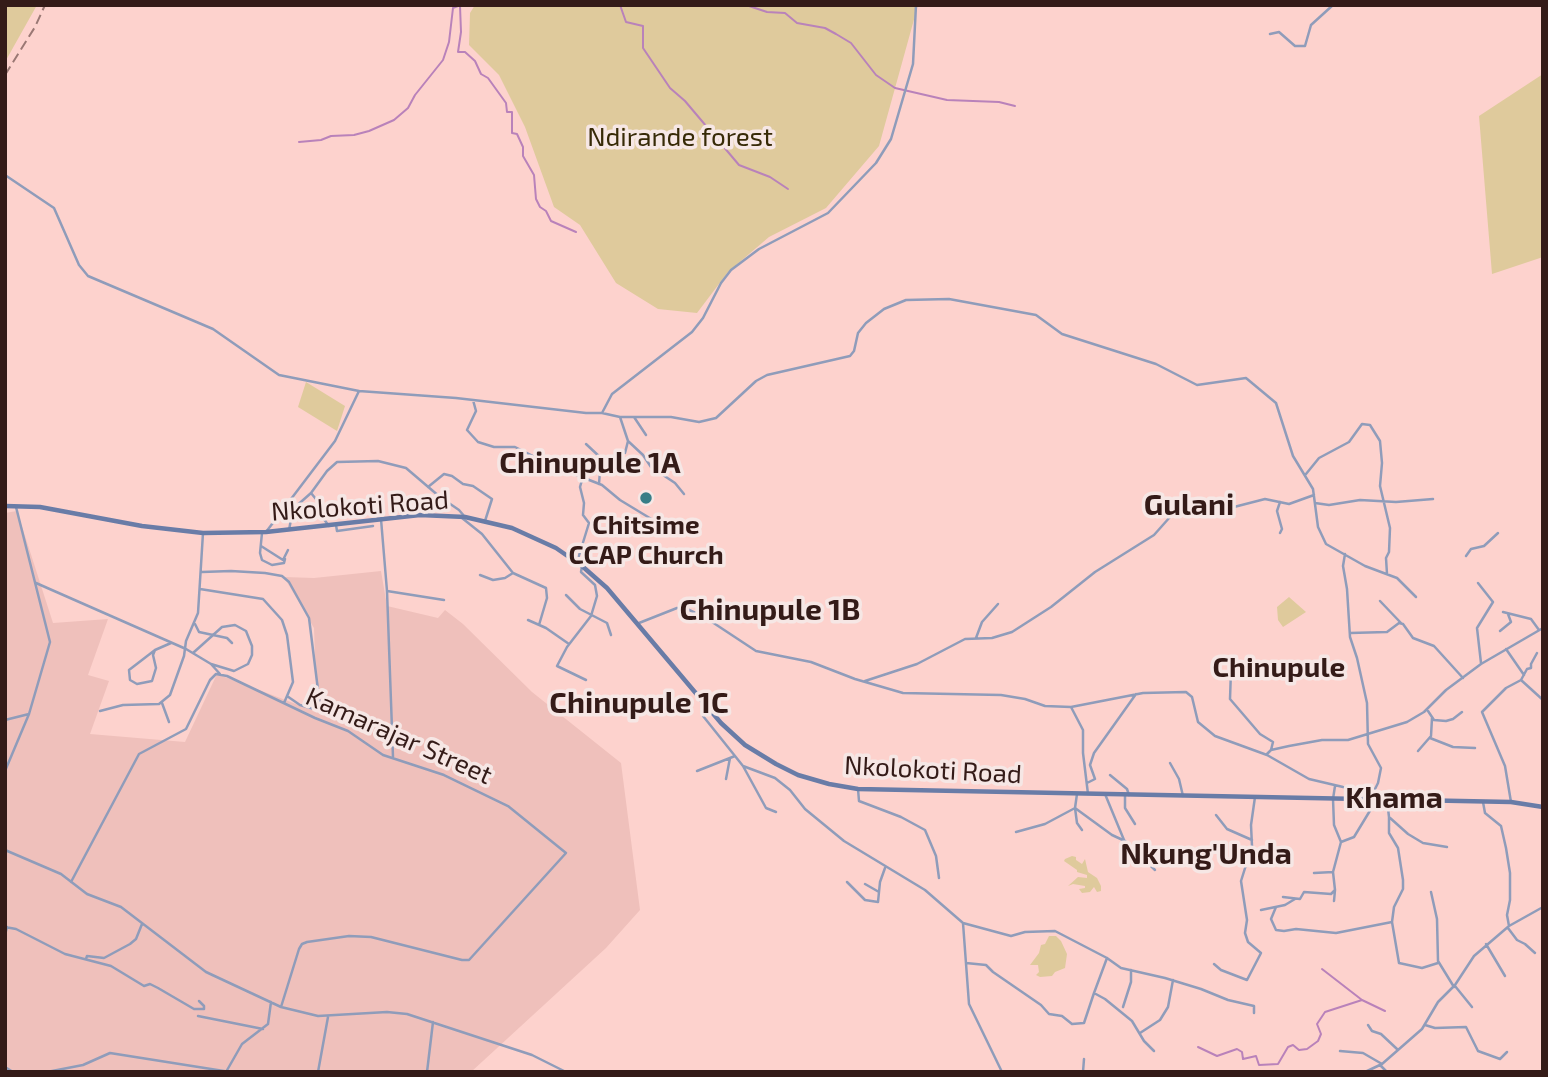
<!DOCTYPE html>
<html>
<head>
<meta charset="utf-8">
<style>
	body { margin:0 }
	#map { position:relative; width:1548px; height:1077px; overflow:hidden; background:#fdd2cd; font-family:"Exo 2",sans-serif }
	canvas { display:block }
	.frame { position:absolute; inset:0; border:7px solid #341b18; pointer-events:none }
</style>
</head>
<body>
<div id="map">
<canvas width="1548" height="1077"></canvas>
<div class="frame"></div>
</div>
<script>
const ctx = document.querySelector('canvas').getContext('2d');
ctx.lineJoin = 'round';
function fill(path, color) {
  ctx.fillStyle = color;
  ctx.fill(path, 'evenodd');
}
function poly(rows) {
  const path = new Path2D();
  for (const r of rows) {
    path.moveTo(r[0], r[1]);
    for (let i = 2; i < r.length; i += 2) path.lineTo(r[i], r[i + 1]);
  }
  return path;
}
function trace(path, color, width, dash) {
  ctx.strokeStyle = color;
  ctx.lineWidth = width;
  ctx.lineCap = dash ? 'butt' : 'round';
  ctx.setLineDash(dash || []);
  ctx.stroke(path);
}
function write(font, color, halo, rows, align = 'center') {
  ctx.font = font + ' "Exo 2",sans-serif';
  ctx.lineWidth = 7;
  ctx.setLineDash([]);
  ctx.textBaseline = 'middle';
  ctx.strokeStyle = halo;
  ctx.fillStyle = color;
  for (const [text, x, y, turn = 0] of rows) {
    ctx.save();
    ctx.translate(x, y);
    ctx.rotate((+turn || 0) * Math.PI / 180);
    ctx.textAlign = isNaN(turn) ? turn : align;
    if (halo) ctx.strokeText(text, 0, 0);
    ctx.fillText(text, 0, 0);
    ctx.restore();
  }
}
fill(poly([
	[17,511,53,623,108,619,88,675,109,681,90,734,185,742,217,674,317,712,314,628,284,577,314,578,381,571,387,606,438,618,445,610,463,624,532,692,621,763,640,910,606,948,471,1072,5,1072,5,513]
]), '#efc0bb');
fill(poly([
	[5,5,37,5,5,62],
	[475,5,918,5,879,146,826,208,769,237,728,272,697,313,658,309,616,283,580,225,554,207,525,127,499,75,469,45,470,13],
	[1543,74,1543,257,1492,274,1479,116],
	[306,382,345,406,337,431,298,407],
	[1289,597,1306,612,1283,627,1278,620,1277,607],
	[1072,856,1076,857,1076,860,1082,864,1085,859,1088,872,1097,878,1101,886,1101,891,1097,892,1094,887,1090,892,1082,893,1079,889,1085,888,1085,886,1073,884,1068,886,1078,877,1087,878,1087,875,1077,872,1077,870,1064,861,1065,859],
	[1049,936,1056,936,1061,941,1067,954,1065,968,1055,972,1052,976,1040,977,1036,975,1039,972,1038,965,1030,965,1039,953,1041,945,1045,944]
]), '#dfca9c');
trace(poly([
	[620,5,626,22,643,26,643,48,670,88,685,101,739,165,770,177,788,189],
	[746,5,767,12,785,13,797,23,825,28,836,34,851,43,876,75,895,88,947,100,999,102,1015,106],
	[460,6,461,32,458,52,465,52,475,61,481,74,488,78,506,103,507,112,512,112,512,133,517,134,523,147,523,156,534,175,536,199,540,207,546,211,551,221,576,232],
	[299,142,321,140,331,136,354,135,369,131,394,120,408,108,415,95,443,60,449,42,453,8,458,6],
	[1322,969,1362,1000,1385,1011],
	[1198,1047,1217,1056,1237,1049,1242,1052,1243,1059,1256,1056,1259,1065,1278,1064,1288,1047,1293,1045,1299,1050,1307,1049,1318,1041,1321,1034,1317,1024,1325,1012,1362,1000]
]), '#b982ba', 2);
trace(poly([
	[1270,34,1279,32,1295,46,1305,46,1311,25,1333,5],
	[5,175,54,208,79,265,88,276,213,329,279,375,359,391],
	[473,400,476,411,467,430,478,442,494,447,515,447,551,465,602,485,620,500,653,520],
	[602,413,620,417,671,417,699,422],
	[620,417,628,441,643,455,651,467,675,483,684,494],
	[634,417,646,435],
	[699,422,716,418,756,381,767,375,850,356,854,351,858,333,866,323,884,309,906,300,949,299,1036,315,1062,334,1156,364,1197,385,1246,378,1276,403,1293,456,1313,489,1318,527,1326,544,1365,566,1397,578,1416,597],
	[586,444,601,458,599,484],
	[625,453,628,441],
	[1306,474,1319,458,1349,442,1362,424,1370,425,1380,441,1382,463,1380,486,1390,528,1389,552,1386,558,1387,574],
	[428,487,444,474,452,476,463,484,473,486,492,499,485,521],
	[311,493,320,504,323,518,329,526],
	[1315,503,1329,505,1360,500,1396,502,1433,499],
	[462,518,482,534,513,573,546,588,547,598,539,625],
	[381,519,387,591,393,757],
	[336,525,337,531,373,526],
	[289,530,293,509,311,493,327,471,337,462,378,461,406,468,440,497,459,510,465,517],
	[266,532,335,441,359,391,456,398,586,413,602,413,612,394,692,332,703,318,721,283,731,270,759,249,828,213,876,163,891,139,913,64,916,5],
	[262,533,260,553,262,560,272,565,284,563,285,559],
	[1280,533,1282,529,1277,511,1280,502],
	[261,546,283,560,288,550],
	[1466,556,1471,549,1484,546,1498,533],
	[577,562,589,523,583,515,584,503,580,487,582,480],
	[582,566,581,572,595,585,597,596,591,616,567,647,557,666,586,680],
	[202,572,231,571,265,573,282,576,289,582,309,618,320,706,314,709,300,705,287,696],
	[480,575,493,580,505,578,513,573],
	[36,583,186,649,211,664,220,674],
	[1478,583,1493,602,1477,628,1481,663],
	[200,589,263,599,282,620,287,635,293,682,284,703],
	[387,591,444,600],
	[566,595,580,609,607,623,611,635],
	[1380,601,1401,623],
	[1503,612,1531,619,1539,630],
	[528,620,546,628,569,644],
	[639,623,677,608,685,608,706,618,756,651,811,662,855,679,903,693,1001,695,1025,699,1045,706,1071,707,1143,693,1186,692,1192,697,1198,722,1215,736,1267,755,1309,779,1343,787,1374,791,1378,783,1381,768,1368,744,1367,703,1357,658,1350,637,1347,589,1343,566,1345,554],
	[195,624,199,632,227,638,232,643],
	[1500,631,1511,622,1508,614],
	[1350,633,1387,632,1399,623,1403,624,1413,638,1434,646,1463,678],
	[976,638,982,622,998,604],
	[1506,649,1524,675],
	[155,650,153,655,156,668,152,681,137,684,130,680,129,670,155,650],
	[155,650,171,643],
	[193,653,222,627,235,625,246,631,252,646,252,655,248,664,234,671,211,664],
	[1231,670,1230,699,1260,734,1273,742,1271,750],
	[1521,680,1527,669,1531,668,1531,664,1537,653],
	[865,681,917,664,965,639,992,638,1012,632,1051,607,1095,572,1154,535,1170,517,1179,511,1234,507,1265,499,1289,504,1314,495],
	[702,700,703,716,743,766,766,808,776,812],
	[162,703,169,722],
	[1071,707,1083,730,1083,753,1088,794],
	[100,711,123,705,159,704,170,695,184,656,186,641,198,613,203,533],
	[1428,711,1434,720,1446,721,1453,719,1462,712],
	[5,720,29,714],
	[1430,738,1453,747,1475,748],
	[1418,751,1431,736,1432,718],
	[1267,754,1271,750,1289,746,1322,740,1348,740,1407,722,1424,712,1446,690,1481,664,1543,628],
	[1170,763,1179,779,1183,796],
	[743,766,775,778,790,790,805,809,844,841,925,890,963,923,1011,936,1025,932,1055,931,1107,958,1121,968,1165,978,1201,989,1228,1000,1254,1006,1254,1013],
	[5,771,29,714,50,642,16,507],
	[697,771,735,756],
	[1110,775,1127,789,1129,795],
	[726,779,730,758],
	[1087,783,1095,779,1090,765,1094,753,1136,694],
	[858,789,859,801,901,817,925,830,936,856,939,878],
	[1077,794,1075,808,1112,835,1125,841,1155,870],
	[1105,794,1124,840],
	[1125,795,1125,808,1135,824],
	[1387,800,1389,817,1408,834,1423,843,1447,847],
	[1511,802,1505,766,1482,712,1506,688,1521,680,1543,700],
	[1216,815,1227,829,1252,840],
	[1389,817,1389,833,1398,848,1403,880,1403,889,1394,907,1392,922,1399,963,1422,968,1438,963],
	[1016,832,1045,824,1075,808,1077,823,1082,830],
	[1341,842,1354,837,1371,809],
	[5,850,61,874,87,894,121,907,206,972,281,1007,318,1016,387,1012,407,1014,532,1055,566,1072],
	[1314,873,1333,872],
	[71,882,139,754,186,729,210,680,216,674,227,676,315,718,348,731,383,755,444,775,508,806,566,853,469,960,462,960,371,937,349,936,307,942,302,944,299,949,281,1007],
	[847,882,865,900,878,902,880,882,885,868],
	[865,884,879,892],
	[1431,892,1437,919,1438,961,1454,987],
	[1283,897,1300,899,1304,892,1331,894,1335,890],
	[1334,901,1335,890,1333,872,1341,842,1334,825,1333,799,1335,786],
	[1276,907,1271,919,1276,930,1284,931,1296,929,1336,933,1392,922],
	[1261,910,1285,905,1295,899],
	[963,923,969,1004,1002,1072],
	[1509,926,1543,907],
	[5,927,16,929,65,954,111,966,144,986,150,984,158,988,194,1009,204,1009,204,1006,199,1001],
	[1508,928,1517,940,1525,944,1535,953],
	[5,935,7,927],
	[1486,944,1505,976],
	[1107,958,1094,993,1105,999,1132,1021,1144,1041,1154,1051],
	[86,959,87,956,104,958,130,944,136,939,142,924],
	[966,963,986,965,993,972,1041,1005,1049,1014,1062,1016,1072,1024,1084,1023,1094,993],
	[1214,964,1221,970,1247,980,1261,953,1248,942,1245,933,1247,920,1241,881,1252,846,1251,825,1255,797],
	[1455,986,1472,1007],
	[1123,1007,1131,982,1131,970],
	[198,1016,263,1029],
	[1368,1025,1372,1031,1381,1034,1397,1049],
	[1425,1025,1435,1028,1466,1027,1478,1051,1500,1059,1507,1052],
	[1140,1033,1160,1020,1168,1007,1173,980],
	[1340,1051,1363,1053,1382,1064],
	[1380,1065,1387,1072],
	[5,1067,13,1072],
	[47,1072,83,1065,110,1053,230,1072],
	[226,1072,242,1044,268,1024,271,1002],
	[318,1072,328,1017],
	[427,1072,433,1022],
	[1083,1072,1084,1059],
	[1365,1072,1382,1064,1422,1029,1438,1002,1455,985,1474,956,1509,926,1507,915,1510,900,1510,873,1506,848,1501,826,1485,813,1483,802]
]), '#8f9cba', 2.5);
trace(poly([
	[5,506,40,507,142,526,203,533,266,532,420,515,465,517,512,528,556,548,582,566,607,588,721,723,745,745,776,764,798,775,829,784,858,789,1511,802,1543,807]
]), '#697ca7', 4.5);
trace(poly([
	[5,75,35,27,45,5]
]), '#9a7874', 2, [10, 5]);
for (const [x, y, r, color] of [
	[646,498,7,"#377e87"]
]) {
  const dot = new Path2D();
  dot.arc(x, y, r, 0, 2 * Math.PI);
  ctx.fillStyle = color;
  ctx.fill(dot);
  trace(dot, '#f6e7e5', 2.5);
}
write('26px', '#372a07', '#f6e7e5', [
	["Ndirande forest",680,137]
]);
write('26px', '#341b18', '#f6e7e5', [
	["Nkolokoti Road",360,506,-4],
	["Kamarajar Street",399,736,24],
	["Nkolokoti Road",933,770,3]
]);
write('bold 26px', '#341b18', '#f6e7e5', [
	["Chitsime",646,525],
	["CCAP Church",646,555]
]);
write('bold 28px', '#341b18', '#f6e7e5', [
	["Chinupule",1279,668]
]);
write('bold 30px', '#341b18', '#f6e7e5', [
	["Chinupule 1A",590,463],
	["Gulani",1189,505],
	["Chinupule 1B",770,610],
	["Chinupule 1C",639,703],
	["Khama",1394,798],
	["Nkung'Unda",1206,854]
]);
</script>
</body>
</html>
